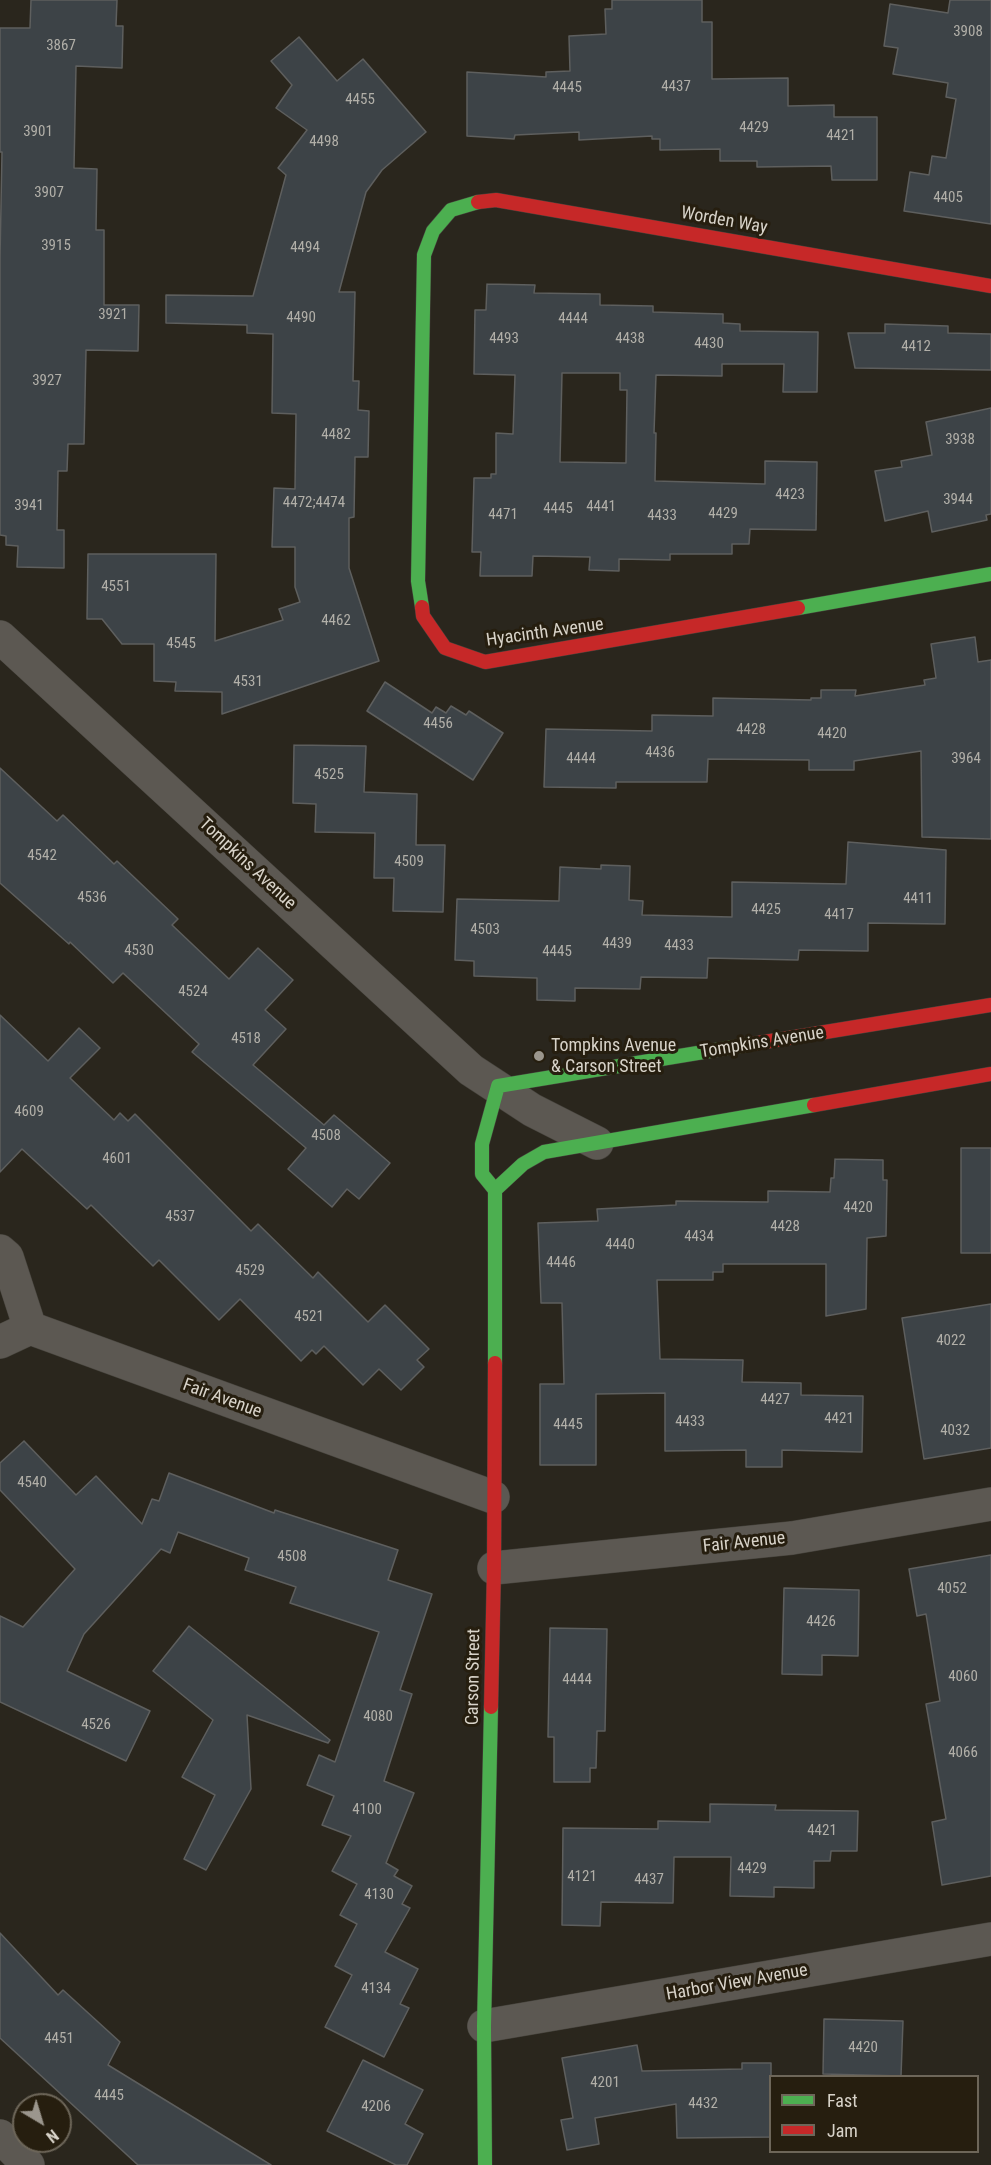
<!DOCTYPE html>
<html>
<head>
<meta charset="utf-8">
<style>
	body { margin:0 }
	#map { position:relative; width:991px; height:2165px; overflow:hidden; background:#2a261d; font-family:"Roboto Condensed",sans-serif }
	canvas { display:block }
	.legend { position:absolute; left:769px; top:2075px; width:210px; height:78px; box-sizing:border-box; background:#261e0f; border:2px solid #6d6659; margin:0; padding:8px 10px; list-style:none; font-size:18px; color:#d8d3c9 }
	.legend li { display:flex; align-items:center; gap:12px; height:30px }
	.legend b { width:30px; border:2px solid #6d6659 }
	.north { position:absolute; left:12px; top:2093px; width:60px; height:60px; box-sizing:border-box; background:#261e0f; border:2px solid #6d6659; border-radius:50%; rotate:142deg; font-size:16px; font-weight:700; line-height:24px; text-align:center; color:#d8d3c9 }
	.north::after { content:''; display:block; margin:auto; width:21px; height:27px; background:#9b968d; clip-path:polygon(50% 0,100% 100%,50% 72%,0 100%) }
</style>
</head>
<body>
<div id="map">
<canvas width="991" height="2165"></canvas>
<ul class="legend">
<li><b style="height:8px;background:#4caf50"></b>Fast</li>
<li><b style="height:8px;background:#c62828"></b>Jam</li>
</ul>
<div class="north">N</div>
</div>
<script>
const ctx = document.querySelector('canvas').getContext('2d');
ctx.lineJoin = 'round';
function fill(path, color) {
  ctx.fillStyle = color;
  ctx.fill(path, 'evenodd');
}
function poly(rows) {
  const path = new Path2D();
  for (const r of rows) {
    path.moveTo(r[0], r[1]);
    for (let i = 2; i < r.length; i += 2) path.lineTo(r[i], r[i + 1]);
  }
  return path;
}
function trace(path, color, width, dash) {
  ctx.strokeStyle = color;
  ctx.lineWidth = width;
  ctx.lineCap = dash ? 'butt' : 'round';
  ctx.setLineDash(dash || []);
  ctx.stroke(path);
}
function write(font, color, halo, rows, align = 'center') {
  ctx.font = font + ' "Roboto Condensed",sans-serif';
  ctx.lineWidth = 6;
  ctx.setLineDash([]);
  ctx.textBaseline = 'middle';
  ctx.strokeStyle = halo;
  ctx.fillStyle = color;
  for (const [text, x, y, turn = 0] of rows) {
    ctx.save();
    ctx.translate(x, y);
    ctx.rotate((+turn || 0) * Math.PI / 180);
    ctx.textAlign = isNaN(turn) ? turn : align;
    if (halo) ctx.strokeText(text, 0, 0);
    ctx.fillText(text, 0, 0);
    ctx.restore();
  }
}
const building = poly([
	[31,0,117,0,116,26,123,26,122,68,76,66,74,168,97,169,96,230,104,230,104,305,139,305,138,351,86,350,84,444,68,444,67,471,58,471,57,530,64,530,64,568,17,567,18,546,6,545,6,536,0,535,0,258,2,152,0,152,0,28,30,28,31,0],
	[612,0,702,0,702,22,712,22,712,79,788,78,788,106,834,105,834,117,877,117,877,180,832,180,831,166,757,167,757,161,720,161,720,149,660,150,660,139,652,139,652,136,579,140,579,132,515,135,514,139,467,136,467,72,546,77,546,72,570,71,569,36,606,34,605,9,612,9,612,0],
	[950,0,991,0,991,224,904,211,910,172,929,175,932,156,946,158,956,99,946,97,948,83,893,74,898,48,884,46,890,4,948,13,950,0],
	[299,37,337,81,363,59,426,132,382,170,366,192,339,292,355,292,353,381,359,381,358,410,369,411,368,457,355,457,354,517,349,518,349,568,379,661,222,714,222,692,175,691,176,682,154,681,154,644,122,644,102,619,87,619,88,554,216,554,215,641,283,620,279,609,300,602,295,587,295,547,272,547,274,488,295,489,296,414,272,413,273,334,247,333,247,325,166,323,166,295,253,296,286,175,278,168,307,130,276,108,292,85,271,61,299,37],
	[487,284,535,285,534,293,600,294,600,305,653,306,653,312,723,314,723,323,740,324,740,331,818,332,817,392,783,392,784,364,722,364,722,376,656,375,654,433,656,433,655,481,765,484,765,461,817,462,816,530,750,529,749,544,732,544,732,554,670,554,670,560,619,559,619,571,589,570,590,557,533,556,532,576,480,576,481,552,472,552,474,478,491,478,491,474,496,474,496,433,513,434,515,375,474,374,475,310,486,310,487,284],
	[562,373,620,373,620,390,627,390,626,463,560,462,562,373],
	[885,324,948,326,948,333,991,334,991,370,855,368,848,333,885,333,885,324],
	[991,408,991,514,986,515,987,520,932,532,928,511,885,521,875,471,902,467,901,461,932,455,926,422,991,408],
	[975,637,978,662,991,660,991,839,922,837,921,751,854,761,854,770,809,770,809,760,708,759,707,782,616,782,616,788,544,787,546,729,652,731,652,715,713,716,713,698,811,700,811,698,821,698,821,690,856,690,855,696,925,685,924,680,936,678,931,644,975,637],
	[385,682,432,713,436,707,446,713,451,706,466,715,469,711,503,733,473,780,367,711,385,682],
	[294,745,366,746,364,792,417,794,416,845,445,845,443,912,393,911,394,878,374,878,375,833,315,832,316,804,293,803,294,745],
	[0,768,57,821,63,815,114,864,117,861,178,919,172,925,229,979,258,948,293,980,265,1010,286,1029,253,1065,324,1125,334,1115,390,1163,359,1199,347,1189,332,1207,288,1169,306,1148,192,1052,199,1044,123,973,113,983,70,942,69,944,0,883,0,768],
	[848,842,946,850,945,924,868,923,868,951,799,950,798,960,708,958,707,978,641,977,640,989,575,988,575,1001,537,1000,537,978,474,976,474,961,455,960,457,899,559,901,560,867,601,869,601,865,630,866,629,900,643,901,642,915,732,917,732,882,846,884,848,842],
	[0,1015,48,1061,79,1028,100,1048,70,1078,114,1120,120,1113,128,1121,135,1114,251,1231,258,1224,313,1278,318,1272,368,1322,385,1305,429,1349,417,1360,424,1367,401,1390,379,1369,363,1385,324,1346,316,1354,312,1350,301,1361,240,1299,219,1320,159,1260,153,1266,91,1205,87,1209,22,1149,0,1172,0,1015],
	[961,1148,991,1148,991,1253,961,1253,961,1148],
	[835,1159,883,1160,883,1180,887,1180,886,1236,867,1238,866,1309,826,1316,826,1264,723,1264,723,1272,713,1272,713,1280,657,1280,660,1359,743,1360,742,1382,801,1383,801,1395,863,1396,862,1452,782,1450,782,1467,746,1467,746,1450,665,1451,665,1393,596,1394,596,1465,540,1465,540,1384,564,1384,562,1303,541,1303,538,1223,598,1221,597,1209,676,1205,676,1201,768,1202,768,1191,830,1192,831,1178,834,1178,835,1159],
	[991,1304,991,1448,924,1459,902,1318,991,1304],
	[24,1441,76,1495,96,1476,142,1524,152,1499,159,1501,169,1473,274,1513,275,1510,398,1550,388,1580,432,1594,400,1690,412,1694,384,1781,414,1793,386,1863,398,1870,394,1876,412,1886,402,1904,410,1908,385,1952,418,1969,400,2004,409,2008,384,2057,325,2027,352,1975,335,1966,357,1924,340,1915,357,1884,332,1871,351,1836,322,1825,334,1796,307,1785,319,1755,335,1762,379,1632,290,1603,296,1587,245,1570,249,1558,178,1532,170,1553,161,1549,84,1634,67,1671,150,1711,126,1761,0,1702,0,1616,23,1627,75,1569,0,1490,0,1463,24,1441],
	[991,1555,991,1876,942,1885,932,1822,946,1819,926,1704,940,1701,926,1614,917,1616,909,1569,991,1555],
	[784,1588,859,1590,858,1656,822,1655,822,1675,782,1674,784,1588],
	[189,1626,330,1740,328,1743,247,1715,251,1789,206,1870,184,1859,215,1795,182,1777,213,1720,153,1671,189,1626],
	[550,1628,607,1629,605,1731,597,1731,596,1768,590,1768,590,1782,554,1782,554,1737,548,1737,550,1628],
	[710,1804,776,1805,775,1810,858,1811,857,1851,831,1851,830,1861,814,1861,814,1888,774,1887,774,1897,730,1896,731,1857,674,1857,673,1903,601,1902,600,1926,562,1925,563,1828,658,1829,658,1821,710,1822,710,1804],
	[0,1933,58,1995,63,1990,120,2042,108,2065,271,2165,138,2165,0,2038,0,1933],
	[824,2019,903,2021,901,2076,823,2074,824,2019],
	[637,2045,642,2071,742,2069,742,2063,771,2063,771,2137,677,2138,676,2104,595,2118,599,2144,567,2150,561,2120,573,2118,562,2058,637,2045],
	[363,2060,423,2090,405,2124,423,2134,407,2165,396,2165,327,2131,363,2060]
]);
fill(building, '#3d4347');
trace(building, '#5e5f5e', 1.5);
const street = poly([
	[0,637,471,1070,532,1110,597,1143],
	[0,1251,7,1257,30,1328,493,1497],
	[0,1342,30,1328],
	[494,1568,792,1538,991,1504],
	[484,2026,991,1939],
	[0,2136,28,2165]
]);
const fast = poly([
	[422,607,418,581,424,255,433,231,451,210,478,202],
	[798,608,991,574],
	[495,1190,482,1174,482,1144,498,1086,752,1044],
	[495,1190,523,1164,544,1152,814,1105],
	[495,1363,495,1190],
	[485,2165,484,2026,491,1707]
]);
const jam = poly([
	[478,202,496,200,991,286],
	[422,607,423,616,445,648,485,662,798,608],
	[752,1044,991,1005],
	[814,1105,991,1074],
	[491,1707,494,1568,495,1363]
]);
trace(street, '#45423b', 34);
trace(fast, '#45423b', 15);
trace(jam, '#45423b', 15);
trace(street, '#5c5852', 33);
trace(fast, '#4caf50', 14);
trace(jam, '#c62828', 14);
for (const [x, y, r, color] of [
	[539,1056,6,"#9b968d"]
]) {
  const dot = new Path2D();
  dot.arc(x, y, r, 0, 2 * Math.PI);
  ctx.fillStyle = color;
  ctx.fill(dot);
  trace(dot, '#261e0f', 2);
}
write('15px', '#b1afa8', null, [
	["3908",968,32],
	["3867",61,46],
	["4437",676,87],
	["4445",567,88],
	["4455",360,100],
	["4429",754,128],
	["3901",38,132],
	["4421",841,136],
	["4498",324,142],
	["3907",49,193],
	["4405",948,198],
	["3915",56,246],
	["4494",305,248],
	["3921",113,315],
	["4490",301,318],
	["4444",573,319],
	["4493",504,339],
	["4438",630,339],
	["4430",709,344],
	["4412",916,347],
	["3927",47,381],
	["4482",336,435],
	["3938",960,440],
	["4423",790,495],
	["3944",958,500],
	["4472;4474",314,503],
	["3941",29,506],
	["4441",601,507],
	["4445",558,509],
	["4429",723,514],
	["4471",503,515],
	["4433",662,516],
	["4551",116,587],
	["4462",336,621],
	["4545",181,644],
	["4531",248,682],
	["4456",438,724],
	["4428",751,730],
	["4420",832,734],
	["4436",660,753],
	["4444",581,759],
	["3964",966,759],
	["4525",329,775],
	["4542",42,856],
	["4509",409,862],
	["4536",92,898],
	["4411",918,899],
	["4425",766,910],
	["4417",839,915],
	["4503",485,930],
	["4439",617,944],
	["4433",679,946],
	["4530",139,951],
	["4445",557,952],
	["4524",193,992],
	["4518",246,1039],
	["4609",29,1112],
	["4508",326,1136],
	["4601",117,1159],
	["4420",858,1208],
	["4537",180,1217],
	["4428",785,1227],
	["4434",699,1237],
	["4440",620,1245],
	["4446",561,1263],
	["4529",250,1271],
	["4521",309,1317],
	["4022",951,1341],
	["4427",775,1400],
	["4421",839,1419],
	["4433",690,1422],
	["4445",568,1425],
	["4032",955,1431],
	["4540",32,1483],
	["4508",292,1557],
	["4052",952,1589],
	["4426",821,1622],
	["4060",963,1677],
	["4444",577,1680],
	["4080",378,1717],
	["4526",96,1725],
	["4066",963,1753],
	["4100",367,1810],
	["4421",822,1831],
	["4429",752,1869],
	["4121",582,1877],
	["4437",649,1880],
	["4130",379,1895],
	["4134",376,1989],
	["4451",59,2039],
	["4420",863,2048],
	["4201",605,2083],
	["4445",109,2096],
	["4432",703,2104],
	["4206",376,2107]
]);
write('18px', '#d8d3c9', '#261e0f', [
	["Worden Way",724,221,10],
	["Hyacinth Avenue",545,633,-8],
	["Tompkins Avenue",247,864,43],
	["Tompkins Avenue",762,1043,-9],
	["Fair Avenue",222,1399,20],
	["Fair Avenue",744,1543,-6],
	["Carson Street",474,1677,-89],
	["Harbor View Avenue",737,1983,-10]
]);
write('18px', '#d8d3c9', '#261e0f', [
	["Tompkins Avenue",551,1046],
	["& Carson Street",551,1067]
], 'left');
</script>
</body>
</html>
